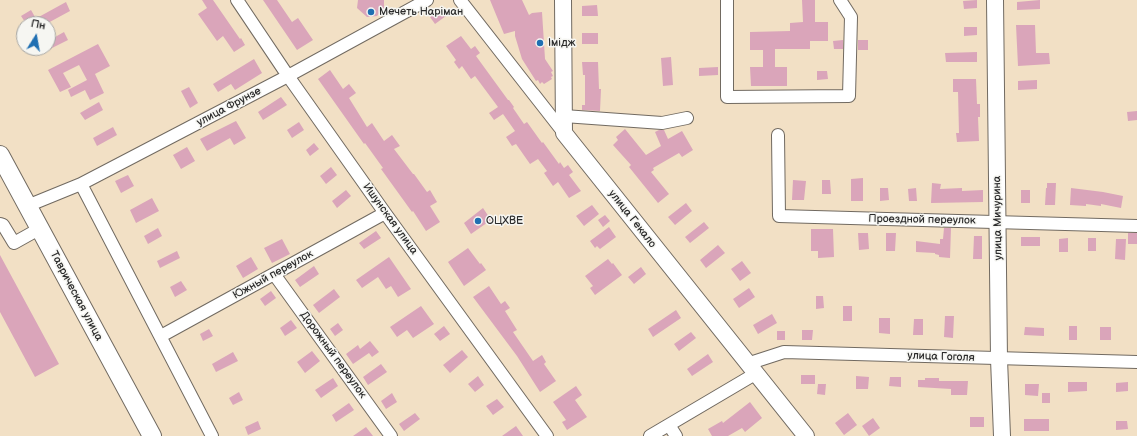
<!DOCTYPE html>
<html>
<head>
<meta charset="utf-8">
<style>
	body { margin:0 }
	#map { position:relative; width:1137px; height:436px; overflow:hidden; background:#f2e0c5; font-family:"Balsamiq Sans",sans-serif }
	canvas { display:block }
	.north { position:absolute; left:16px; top:16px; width:40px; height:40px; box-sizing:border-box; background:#f6f6f2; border:1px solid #a5a5a2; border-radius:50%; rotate:11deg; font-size:11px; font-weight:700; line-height:16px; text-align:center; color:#2b2b2b }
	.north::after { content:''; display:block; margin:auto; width:14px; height:18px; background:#1f6fb2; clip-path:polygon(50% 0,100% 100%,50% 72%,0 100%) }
</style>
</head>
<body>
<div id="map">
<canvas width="1137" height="436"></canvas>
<div class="north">Пн</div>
</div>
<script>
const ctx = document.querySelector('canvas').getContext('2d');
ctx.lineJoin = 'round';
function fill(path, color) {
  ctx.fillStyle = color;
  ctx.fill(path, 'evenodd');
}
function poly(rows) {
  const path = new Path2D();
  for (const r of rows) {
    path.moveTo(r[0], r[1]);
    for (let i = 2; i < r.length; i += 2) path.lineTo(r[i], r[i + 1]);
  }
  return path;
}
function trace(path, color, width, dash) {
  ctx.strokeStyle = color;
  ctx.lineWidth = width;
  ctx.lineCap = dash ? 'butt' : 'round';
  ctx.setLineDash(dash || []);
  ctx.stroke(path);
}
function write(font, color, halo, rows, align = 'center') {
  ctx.font = font + ' "Balsamiq Sans",sans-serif';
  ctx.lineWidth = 3;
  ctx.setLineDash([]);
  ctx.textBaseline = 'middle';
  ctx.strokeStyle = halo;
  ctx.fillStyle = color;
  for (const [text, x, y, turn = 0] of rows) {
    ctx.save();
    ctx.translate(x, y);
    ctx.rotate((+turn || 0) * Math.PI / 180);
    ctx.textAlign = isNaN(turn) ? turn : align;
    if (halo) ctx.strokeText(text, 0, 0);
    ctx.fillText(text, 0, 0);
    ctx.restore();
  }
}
fill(poly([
	[202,0,213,0,240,39,241,38,245,45,234,52,223,36,217,41,198,14,207,8],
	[263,0,277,0,292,22,298,18,313,40,297,50],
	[358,0,384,0,384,8,377,16,367,17,357,8],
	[490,0,522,0,529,15,532,13,542,12,545,59,553,71,551,72,553,76,551,77,552,79,544,84,542,82,540,84,538,80,536,81,522,59,515,36,515,31,504,34],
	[802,0,815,0,815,22,828,22,828,41,810,41,810,49,775,49,775,67,787,67,787,86,751,86,750,67,763,67,763,50,750,50,750,32,790,31,790,23,803,22],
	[977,0,977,8,964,9,963,1],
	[1040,0,1040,9,1017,10,1017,2],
	[66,2,70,11,46,24,26,24],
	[597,5,598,16,582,16,582,6],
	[441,9,446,16,435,24,430,17],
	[31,10,35,17,25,22,21,16],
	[1016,25,1035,25,1036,53,1049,53,1050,64,1018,66],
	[964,27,977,27,977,35,964,36],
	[64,32,68,40,48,50,48,41],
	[582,33,598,33,598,44,582,44],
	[461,36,471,49,475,46,480,53,476,56,508,100,509,100,514,107,513,108,524,124,527,122,542,143,543,142,559,164,560,162,564,168,568,165,573,172,569,175,581,191,569,198,558,182,553,186,544,173,547,171,538,159,530,164,516,144,512,146,506,137,515,131,503,114,494,120,489,113,498,107,475,76,471,79,462,66,459,69,454,62,456,60,446,46],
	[843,40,843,49,834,49,833,41],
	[858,40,868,40,868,50,858,50],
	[98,44,110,66,95,74,104,93,90,100,85,90,71,97,68,90,87,80,79,65,63,73,71,87,60,92,48,70],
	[977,52,977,62,946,62,945,53],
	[671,57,673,85,663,86,661,58],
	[254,59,262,73,235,90,231,84,218,92,213,84],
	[582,62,598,62,599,89,601,89,600,111,582,110,582,105,585,105,585,75,583,75],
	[718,67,718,75,699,76,699,68],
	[330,70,343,89,349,84,356,93,349,98,367,127,372,123,384,141,392,135,400,146,394,149,413,174,414,174,427,192,430,190,437,202,430,206,440,222,426,231,413,211,412,212,381,169,383,168,365,143,364,144,318,79],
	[817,71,827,71,828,79,817,80],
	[953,79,976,79,977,104,980,104,980,117,978,117,979,141,957,142,956,133,959,133,958,92,953,92],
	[1037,80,1037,89,1018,90,1018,81],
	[189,87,198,103,190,108,181,91],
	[281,97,287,105,263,120,258,112],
	[99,102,103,110,85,120,80,113],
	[1137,111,1137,120,1128,121,1127,112],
	[236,121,246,138,234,145,230,138,207,151,200,139],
	[299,122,304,130,292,138,287,130],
	[113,127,117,135,97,146,93,138],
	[625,129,646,155,661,146,655,132,659,130,664,130,668,139,682,131,693,150,682,157,679,153,653,168,654,170,651,172,669,194,658,203,629,167,631,165,613,145,618,140,616,137],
	[314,143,319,149,310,156,306,150],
	[187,147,195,161,181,169,173,155],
	[331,167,337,175,326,184,320,176],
	[128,175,134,186,121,193,115,181],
	[863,178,863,201,851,201,851,179],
	[793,180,806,181,804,200,792,200],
	[822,180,830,180,831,194,822,194],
	[932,183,941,184,940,189,962,188,962,191,983,190,983,202,931,203],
	[1047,183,1056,183,1055,205,1045,205,1046,188,1047,188],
	[880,188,888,188,889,200,880,201],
	[916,188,917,201,909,201,908,189],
	[1071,188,1103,192,1123,196,1121,208,1101,204,1101,206,1086,204,1086,206,1070,205],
	[346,190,351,196,337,208,332,201],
	[1021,190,1030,190,1030,203,1021,203],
	[152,198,159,211,136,223,130,210],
	[686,203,692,211,675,225,668,217],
	[592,205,599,214,584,226,576,216],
	[483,208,491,220,471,234,464,223],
	[605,215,610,221,603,227,598,220],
	[704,222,709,228,690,243,685,237],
	[609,227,616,237,600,249,597,246,595,248,590,241],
	[158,228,162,236,148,244,144,236],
	[944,228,951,228,950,258,939,257,939,255,935,254,935,253,916,252,916,241,940,244,940,239,943,239],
	[811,229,833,229,834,257,818,258,818,251,811,251],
	[376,231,381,238,364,249,359,243],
	[858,233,868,233,869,249,859,250],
	[886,233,896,233,895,251,886,251],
	[1128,233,1137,233,1137,244,1128,244],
	[974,236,982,236,982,259,973,259],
	[1021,237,1040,237,1040,246,1021,246],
	[1068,238,1068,252,1059,252,1059,239],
	[1088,238,1096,238,1096,251,1088,251],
	[282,239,290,254,272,263,264,248],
	[1116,239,1126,239,1125,260,1115,259],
	[718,245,725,253,706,268,700,260],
	[468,248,480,264,481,263,486,270,464,286,448,262],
	[177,251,180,258,160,268,157,261],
	[0,255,59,364,35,377,0,312],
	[251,257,258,269,243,278,236,266],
	[389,257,411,289,398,297,391,286,386,289,378,277,362,288,356,280],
	[608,259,612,264,613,263,622,275,595,295,590,288,593,286,585,276],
	[742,261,751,273,740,281,731,269],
	[314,266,319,274,300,287,295,280],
	[641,267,646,274,634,284,628,277],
	[181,281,187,290,175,297,170,287],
	[489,286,501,304,505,301,510,308,505,311,517,330,513,332,533,361,542,355,546,362,544,364,556,381,540,392,517,356,473,297],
	[749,288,755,297,739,308,733,299],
	[334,289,340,297,319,313,313,305],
	[271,291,276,298,265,306,260,299],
	[816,296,823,296,824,308,816,309],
	[421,306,434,324,413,338,407,330,397,337,390,327],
	[843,306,852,306,852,321,843,321],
	[676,310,681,318,653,337,648,329],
	[772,314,777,323,758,334,753,325],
	[945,316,954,316,953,338,944,337],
	[879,318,890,318,890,334,879,333],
	[914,319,923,319,923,335,913,335],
	[291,320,297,328,285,336,280,328],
	[338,323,343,330,335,336,330,329],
	[444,326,450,334,440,341,434,334],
	[1069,326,1077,326,1077,340,1069,340],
	[1025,327,1044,328,1044,336,1024,335],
	[1100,327,1111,327,1111,340,1100,340],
	[209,329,213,336,203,341,200,334],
	[802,330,813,330,812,340,802,340],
	[777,331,785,331,785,340,777,340],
	[691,332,696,338,679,351,674,344],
	[370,341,379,352,372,357,369,353,353,364,346,354,358,345,360,349],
	[462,350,468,357,450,373,443,365],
	[312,351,320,361,305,373,297,362],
	[233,352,238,361,216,372,212,364],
	[708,354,713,362,692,376,687,369],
	[381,364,387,372,368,385,363,377],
	[801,375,815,375,815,384,801,384],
	[478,376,484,385,475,392,468,384],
	[856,376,869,377,868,389,856,389],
	[890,377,901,377,901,387,889,386],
	[333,378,338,386,321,398,315,390],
	[925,378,939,378,939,381,968,381,967,395,951,395,951,389,918,387,918,380,925,380],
	[1068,382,1087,382,1087,391,1068,392],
	[1128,382,1128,391,1116,392,1116,383],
	[818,384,826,384,825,395,817,394],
	[1025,384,1039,384,1038,396,1025,395],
	[576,386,582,395,575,400,587,417,567,430,562,422,566,420,553,402],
	[239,392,243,400,233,405,229,398],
	[392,393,397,402,386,409,381,401],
	[1042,393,1050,393,1050,403,1042,403],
	[497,399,504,407,493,415,486,406],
	[750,402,762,418,745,432,742,428,728,436,712,436,708,429,722,421,723,423],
	[349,403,354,410,336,422,332,415],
	[415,413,420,419,404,431,399,424],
	[848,413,857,425,844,435,835,423],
	[970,417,984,417,984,427,970,427],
	[873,418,880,428,869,436,862,426],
	[1024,419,1049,419,1049,431,1024,431],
	[258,421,261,429,248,435,245,427],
	[1116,421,1127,421,1128,429,1116,430],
	[516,426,523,436,502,436],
	[366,427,373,436,353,436]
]), '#daa5ba');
const minor = poly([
	[237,0,288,76,385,213,547,436],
	[460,0,564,133],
	[727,0,727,97,849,96,851,17,840,0],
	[564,116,662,123,687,118],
	[778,135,779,216,1137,226],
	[81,184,212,436],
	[27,206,81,184,288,76,427,0],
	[0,224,3,225,14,243,39,229],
	[274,274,391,436],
	[161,336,385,213],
	[747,364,784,352,1137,362],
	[669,425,676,436],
	[650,436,755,374]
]);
const major = poly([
	[563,0,564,133,806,436],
	[995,0,999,359,1002,436]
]);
const highway = poly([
	[0,155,152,436]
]);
trace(minor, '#716a61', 14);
trace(major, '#716a61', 18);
trace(highway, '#716a61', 20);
trace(minor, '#fff', 12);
trace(major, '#fff', 16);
trace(highway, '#fff', 18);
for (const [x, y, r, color] of [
	[371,12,4,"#1f6fb2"],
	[540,43,4,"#1f6fb2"],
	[478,221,4,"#1f6fb2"]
]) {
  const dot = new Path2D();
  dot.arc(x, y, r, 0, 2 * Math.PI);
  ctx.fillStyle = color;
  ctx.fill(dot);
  trace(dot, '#f6f6f2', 1.5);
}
write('11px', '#2b2b2b', '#f6f6f2', [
	["Мечеть Наріман",379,12],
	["Імідж",548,43],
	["ОЦХВЕ",486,221]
], 'left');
write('11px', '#2b2b2b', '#f6f6f2', [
	["улица Фрунзе",229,107,-28],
	["улица Мичурина",998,218,-91],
	["Ишунская улица",390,219,54],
	["улица Гекало",632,219,52],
	["Проездной переулок",922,220,1],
	["Южный переулок",273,275,-29],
	["Таврическая улица",76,296,62],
	["Дорожный переулок",333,355,54],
	["улица Гоголя",941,357,2]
]);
</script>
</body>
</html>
